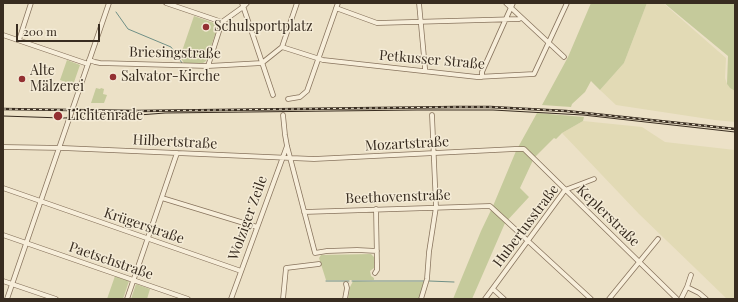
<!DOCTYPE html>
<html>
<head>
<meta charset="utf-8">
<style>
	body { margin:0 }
	#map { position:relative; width:738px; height:302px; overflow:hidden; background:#ece1c7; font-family:"Playfair Display",serif }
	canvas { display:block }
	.frame { position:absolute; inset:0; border:4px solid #382c20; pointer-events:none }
	.scale { position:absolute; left:16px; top:24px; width:84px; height:18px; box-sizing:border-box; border:2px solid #382c20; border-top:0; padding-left:5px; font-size:12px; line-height:14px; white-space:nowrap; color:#382c20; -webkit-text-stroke:3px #f4ebd6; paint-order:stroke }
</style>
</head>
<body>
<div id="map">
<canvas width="738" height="302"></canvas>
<div class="frame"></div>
<div class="scale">200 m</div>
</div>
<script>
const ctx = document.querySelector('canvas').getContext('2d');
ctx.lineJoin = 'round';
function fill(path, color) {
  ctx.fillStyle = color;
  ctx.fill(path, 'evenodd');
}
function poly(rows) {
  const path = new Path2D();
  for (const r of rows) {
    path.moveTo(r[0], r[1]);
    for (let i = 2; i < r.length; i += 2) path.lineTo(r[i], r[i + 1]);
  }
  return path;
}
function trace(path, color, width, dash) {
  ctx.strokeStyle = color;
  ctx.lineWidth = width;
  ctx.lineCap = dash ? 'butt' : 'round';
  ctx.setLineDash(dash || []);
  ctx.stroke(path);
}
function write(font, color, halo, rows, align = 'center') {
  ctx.font = font + ' "Playfair Display",serif';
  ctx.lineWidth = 3;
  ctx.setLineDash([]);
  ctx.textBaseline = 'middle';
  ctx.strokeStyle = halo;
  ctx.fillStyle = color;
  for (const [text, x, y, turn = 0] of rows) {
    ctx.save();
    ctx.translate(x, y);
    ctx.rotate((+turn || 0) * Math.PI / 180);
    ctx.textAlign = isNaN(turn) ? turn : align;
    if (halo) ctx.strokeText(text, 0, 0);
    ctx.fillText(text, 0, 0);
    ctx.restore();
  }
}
fill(poly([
	[647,3,663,3,726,58,725,78,727,84,730,88,735,91,735,122,715,120,616,105,600,90,624,63],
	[583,121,642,127,665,142,735,150,735,299,727,299,694,267,639,214,562,133]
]), '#e2dab5');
fill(poly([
	[591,3,647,3,624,63,600,90,591,81,585,92,572,104,571,107,542,105,568,57],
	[664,3,735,3,735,91,730,88,727,84,728,56],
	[194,16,217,24,218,26,206,61,203,63,184,63,180,57],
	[67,60,80,65,73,85,60,80],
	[96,88,100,89,101,88,104,89,103,94,107,95,104,103,91,103],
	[537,113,584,117,583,121,562,133,556,139,554,138,534,158,520,188,529,197,505,223,472,299,453,299,481,231,493,206,516,151],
	[371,254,374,257,374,268,370,271,371,276,374,278,374,280,326,280,319,258,321,255],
	[115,276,129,281,123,299,107,299],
	[353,281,375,282,424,282,423,288,419,299,348,299,350,287],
	[136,284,150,289,147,299,131,299]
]), '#c5ca9b');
trace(poly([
	[116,12,128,29,171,47,182,63],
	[326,281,349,281],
	[352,281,424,281],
	[429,281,454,282]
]), '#6f8f86', 1);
const minor = poly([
	[166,3,222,22],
	[242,3,273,95],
	[419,3,425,68,425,71],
	[506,3,564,57],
	[336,8,377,23,519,19,521,18],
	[3,35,88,64],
	[19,40,31,3],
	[282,47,297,3],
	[89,60,95,62,100,63,208,66,262,63],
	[262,63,282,47,323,60,477,77,534,74,567,3],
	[208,66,222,22,243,7,247,3],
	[482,77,482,72,513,3],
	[288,99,300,97,307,91,338,3],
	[283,115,285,135,287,146,315,253,327,251,357,250,377,251],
	[3,147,63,148,314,159,515,149,524,149,677,299],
	[3,188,241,271],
	[162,198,257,227],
	[304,212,490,206,591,299],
	[3,235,188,299],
	[375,273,377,270,377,264,376,209],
	[3,281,56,299],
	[687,287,699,293,706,299],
	[493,289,504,299],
	[7,299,109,3],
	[127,299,177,153],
	[231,299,287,146],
	[283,299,286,268,319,264],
	[345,299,347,288,346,284],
	[421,299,427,279,429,252,436,207,432,115],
	[485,299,565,190,594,179],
	[609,299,658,239],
	[681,299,687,287,691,275]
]);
trace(minor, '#87735d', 5.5);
trace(minor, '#f7eeda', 4);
trace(poly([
	[3,116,62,118,113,117,165,113,417,110,493,110,583,115,735,132]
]), '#382c20', 1);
const rail = poly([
	[3,109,137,111,457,107,490,107,566,111,735,129]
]);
trace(rail, '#382c20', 2.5);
trace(rail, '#f4ebd6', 1, [3]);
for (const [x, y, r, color] of [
	[206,27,4,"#933032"],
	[113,77,4,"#933032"],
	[22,79,4,"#933032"],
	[58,116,5,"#933032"]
]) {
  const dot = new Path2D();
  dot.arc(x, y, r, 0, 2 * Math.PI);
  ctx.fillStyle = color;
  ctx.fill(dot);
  trace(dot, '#f4ebd6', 1.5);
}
write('14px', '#382c20', '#f4ebd6', [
	["Schulsportplatz",214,27],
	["Alte",30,71],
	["Mälzerei",30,87],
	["Salvator-Kirche",121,77],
	["Lichtenrade",67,116]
], 'left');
write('14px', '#382c20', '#f4ebd6', [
	["Briesingstraße",175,53,1],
	["Petkusser Straße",432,60,5],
	["Hilbertstraße",175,142,3],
	["Mozartstraße",407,144,-3],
	["Beethovenstraße",398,197,-2],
	["Keplerstraße",608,216,44],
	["Wolziger Zeile",248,218,-70],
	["Krügerstraße",144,226,19],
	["Hubertusstraße",526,226,-53],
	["Paetschstraße",111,261,19]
]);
</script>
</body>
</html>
